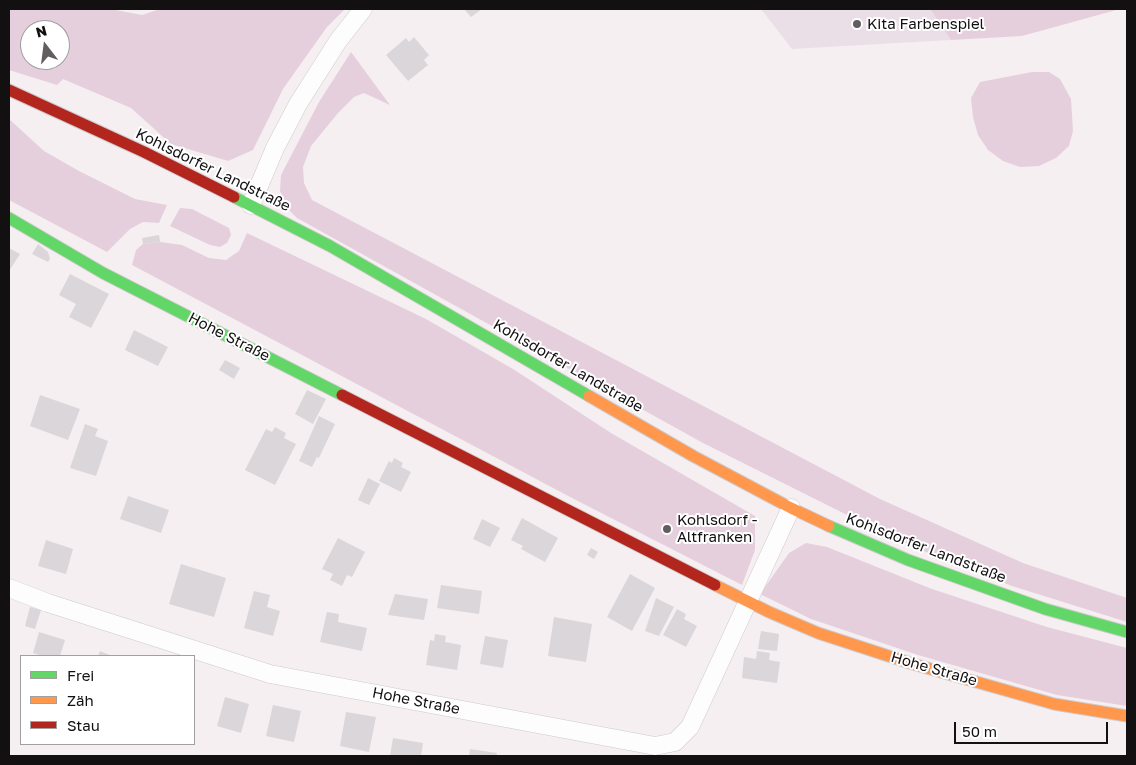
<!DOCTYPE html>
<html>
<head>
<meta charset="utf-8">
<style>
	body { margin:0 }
	#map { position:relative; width:1136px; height:765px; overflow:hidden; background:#f5eff2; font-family:"Golos Text",sans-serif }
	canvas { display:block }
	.frame { position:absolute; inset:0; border:10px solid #131012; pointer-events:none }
	.legend { position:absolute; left:20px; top:655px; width:175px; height:90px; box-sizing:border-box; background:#fff; border:1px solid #a19fa0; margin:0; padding:6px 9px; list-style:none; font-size:15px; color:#131012 }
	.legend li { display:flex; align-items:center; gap:10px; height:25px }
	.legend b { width:25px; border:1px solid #a19fa0 }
	.north { position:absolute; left:20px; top:20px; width:50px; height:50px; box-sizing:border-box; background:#fff; border:1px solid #a19fa0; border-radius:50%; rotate:345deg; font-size:14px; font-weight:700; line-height:20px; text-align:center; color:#131012 }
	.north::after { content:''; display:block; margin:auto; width:18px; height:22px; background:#625e60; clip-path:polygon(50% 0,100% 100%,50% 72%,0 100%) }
	.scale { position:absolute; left:954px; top:722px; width:154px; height:22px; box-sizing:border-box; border:2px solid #131012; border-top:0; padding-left:6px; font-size:15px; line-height:18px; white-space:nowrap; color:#131012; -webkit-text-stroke:4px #fff; paint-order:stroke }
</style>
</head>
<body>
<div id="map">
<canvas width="1136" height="765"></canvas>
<div class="frame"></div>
<ul class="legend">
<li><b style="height:6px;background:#63d668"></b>Frei</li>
<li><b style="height:6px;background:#ff974d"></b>Zäh</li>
<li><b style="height:6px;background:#b3261e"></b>Stau</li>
</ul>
<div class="north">N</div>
<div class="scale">50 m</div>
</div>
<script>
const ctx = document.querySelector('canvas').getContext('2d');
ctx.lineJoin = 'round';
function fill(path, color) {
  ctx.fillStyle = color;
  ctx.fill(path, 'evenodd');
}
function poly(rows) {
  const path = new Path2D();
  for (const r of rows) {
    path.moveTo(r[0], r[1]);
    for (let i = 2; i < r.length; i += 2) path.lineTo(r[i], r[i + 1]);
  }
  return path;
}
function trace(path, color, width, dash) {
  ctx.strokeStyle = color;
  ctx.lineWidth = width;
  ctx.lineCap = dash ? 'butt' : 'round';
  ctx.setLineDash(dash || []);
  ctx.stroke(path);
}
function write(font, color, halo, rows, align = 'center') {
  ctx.font = font + ' "Golos Text",sans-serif';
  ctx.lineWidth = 4;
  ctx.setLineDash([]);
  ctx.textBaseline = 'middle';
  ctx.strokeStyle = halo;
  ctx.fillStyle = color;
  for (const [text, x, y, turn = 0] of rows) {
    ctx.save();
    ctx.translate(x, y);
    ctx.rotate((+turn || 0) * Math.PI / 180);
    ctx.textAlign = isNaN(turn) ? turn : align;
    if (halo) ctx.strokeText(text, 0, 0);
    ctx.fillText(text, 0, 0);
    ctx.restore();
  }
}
fill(poly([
	[761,9,930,9,951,40,792,49]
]), '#ebdfe7');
fill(poly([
	[9,9,110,9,142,15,160,9,345,9,327,27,283,89,253,150,228,161,171,144,131,108,63,79,57,85,9,70],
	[30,30,60,30,60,60,30,60],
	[930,9,1120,9,1022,36,951,40],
	[351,52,390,105,364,93,354,97,338,113,311,146,303,167,304,183,312,200,880,499,1023,563,1127,598,1127,622,1012,586,916,548,859,521,703,443,297,218,290,211,280,191,281,175,319,102],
	[1032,72,1049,72,1060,79,1071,99,1073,131,1069,146,1056,158,1039,166,1020,167,1003,161,988,150,978,135,973,117,971,98,980,82],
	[9,119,44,151,79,171,135,199,167,205,159,223,143,222,130,229,107,252,9,200],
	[180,208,192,209,229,228,231,235,227,243,220,247,210,245,170,226],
	[247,233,426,319,513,369,611,433,755,516,755,550,742,585,572,498,132,265,136,250,143,244,160,242,182,245,209,258,226,260,239,251],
	[806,543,827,547,932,589,1047,627,1127,648,1127,706,1057,695,918,655,811,619,760,594,789,553]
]), '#e6cfdd');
fill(poly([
	[464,9,482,9,471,17],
	[414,37,429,55,424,60,428,65,408,81,386,55,406,38,409,42],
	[159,235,160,242,143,244,142,238],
	[38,244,48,252,50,259,48,262,32,254],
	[9,248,20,254,9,271],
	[70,274,109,294,91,328,69,317,76,304,59,295],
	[134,330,168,347,158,366,125,350],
	[225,360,240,368,234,379,219,370],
	[307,390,326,399,313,424,295,414],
	[40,395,80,409,68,440,30,426],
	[319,416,335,424,319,458,317,457,312,467,299,461],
	[85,424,98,429,95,436,108,441,96,476,70,468],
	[275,427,286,433,284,438,296,444,275,485,245,470,266,429,272,432],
	[394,458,403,463,401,467,411,472,401,492,379,481,389,461,392,463],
	[368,478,380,484,369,505,358,500],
	[128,496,169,510,161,533,120,519],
	[522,518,558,538,545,562,521,549,523,546,511,540],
	[482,519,500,528,490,547,473,539],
	[338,538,365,552,352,577,347,575,342,586,330,580,333,574,322,569],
	[46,540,73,549,66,574,38,566],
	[591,548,598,552,594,559,587,555],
	[181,564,226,578,214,617,169,604],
	[630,574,655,588,632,631,607,617],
	[441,585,482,591,479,614,437,608],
	[254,591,270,595,267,607,280,611,273,636,244,628],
	[395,594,428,599,424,620,388,615],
	[656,598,674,607,659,636,645,631],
	[30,607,41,610,35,629,25,626],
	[677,609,686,614,684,619,697,626,686,647,663,635],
	[327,612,339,614,338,622,367,628,362,651,320,642],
	[554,617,592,624,586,662,548,656],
	[761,631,779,634,777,651,758,649],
	[39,632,65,640,60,656,43,656,33,653],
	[435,634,446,636,445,642,461,645,457,670,426,665,430,640,434,641],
	[485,636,508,640,503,668,480,664],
	[100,651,112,656,98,656],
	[757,651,770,653,769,660,780,662,777,683,742,678,744,657,756,659],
	[225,697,249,704,241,733,217,726],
	[273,705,301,711,294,742,266,736],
	[346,712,376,717,369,752,340,746],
	[393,738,423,743,421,756,390,756],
	[470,749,497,753,496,756,469,756]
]), '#dbd6d9');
const street = poly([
	[251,205,275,148,298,104,338,41,363,9],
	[9,588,48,603,270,674,655,746,675,742,690,727,791,508]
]);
const fast = poly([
	[234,197,330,246,589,396],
	[9,218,103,273,342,395],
	[829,526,908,560,1045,609,1127,632]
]);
const slow = poly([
	[589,396,693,456,791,508,829,526],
	[715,585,769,612,818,633,913,664,1054,704,1127,716]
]);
const jam = poly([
	[9,90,144,152,234,197],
	[342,395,715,585]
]);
trace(street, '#cecacc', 19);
trace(fast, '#cecacc', 13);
trace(slow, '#cecacc', 13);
trace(jam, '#cecacc', 13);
trace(street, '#fefdfd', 18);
trace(fast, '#63d668', 11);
trace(slow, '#ff974d', 11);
trace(jam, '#b3261e', 11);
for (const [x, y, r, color] of [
	[857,24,5,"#625e60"],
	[667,529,5,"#625e60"]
]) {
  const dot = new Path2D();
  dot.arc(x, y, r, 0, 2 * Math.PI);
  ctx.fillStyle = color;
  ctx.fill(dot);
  trace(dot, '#fff', 2);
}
write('15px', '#131012', '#fff', [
	["Kita Farbenspiel",867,24],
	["Kohlsdorf -",677,520],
	["Altfranken",677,537]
], 'left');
write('15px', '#131012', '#fff', [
	["Kohlsdorfer Landstraße",213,170,26],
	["Hohe Straße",229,337,27],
	["Kohlsdorfer Landstraße",568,366,30],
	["Kohlsdorfer Landstraße",926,548,21],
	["Hohe Straße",934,669,16],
	["Hohe Straße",416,701,11]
]);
</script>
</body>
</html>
